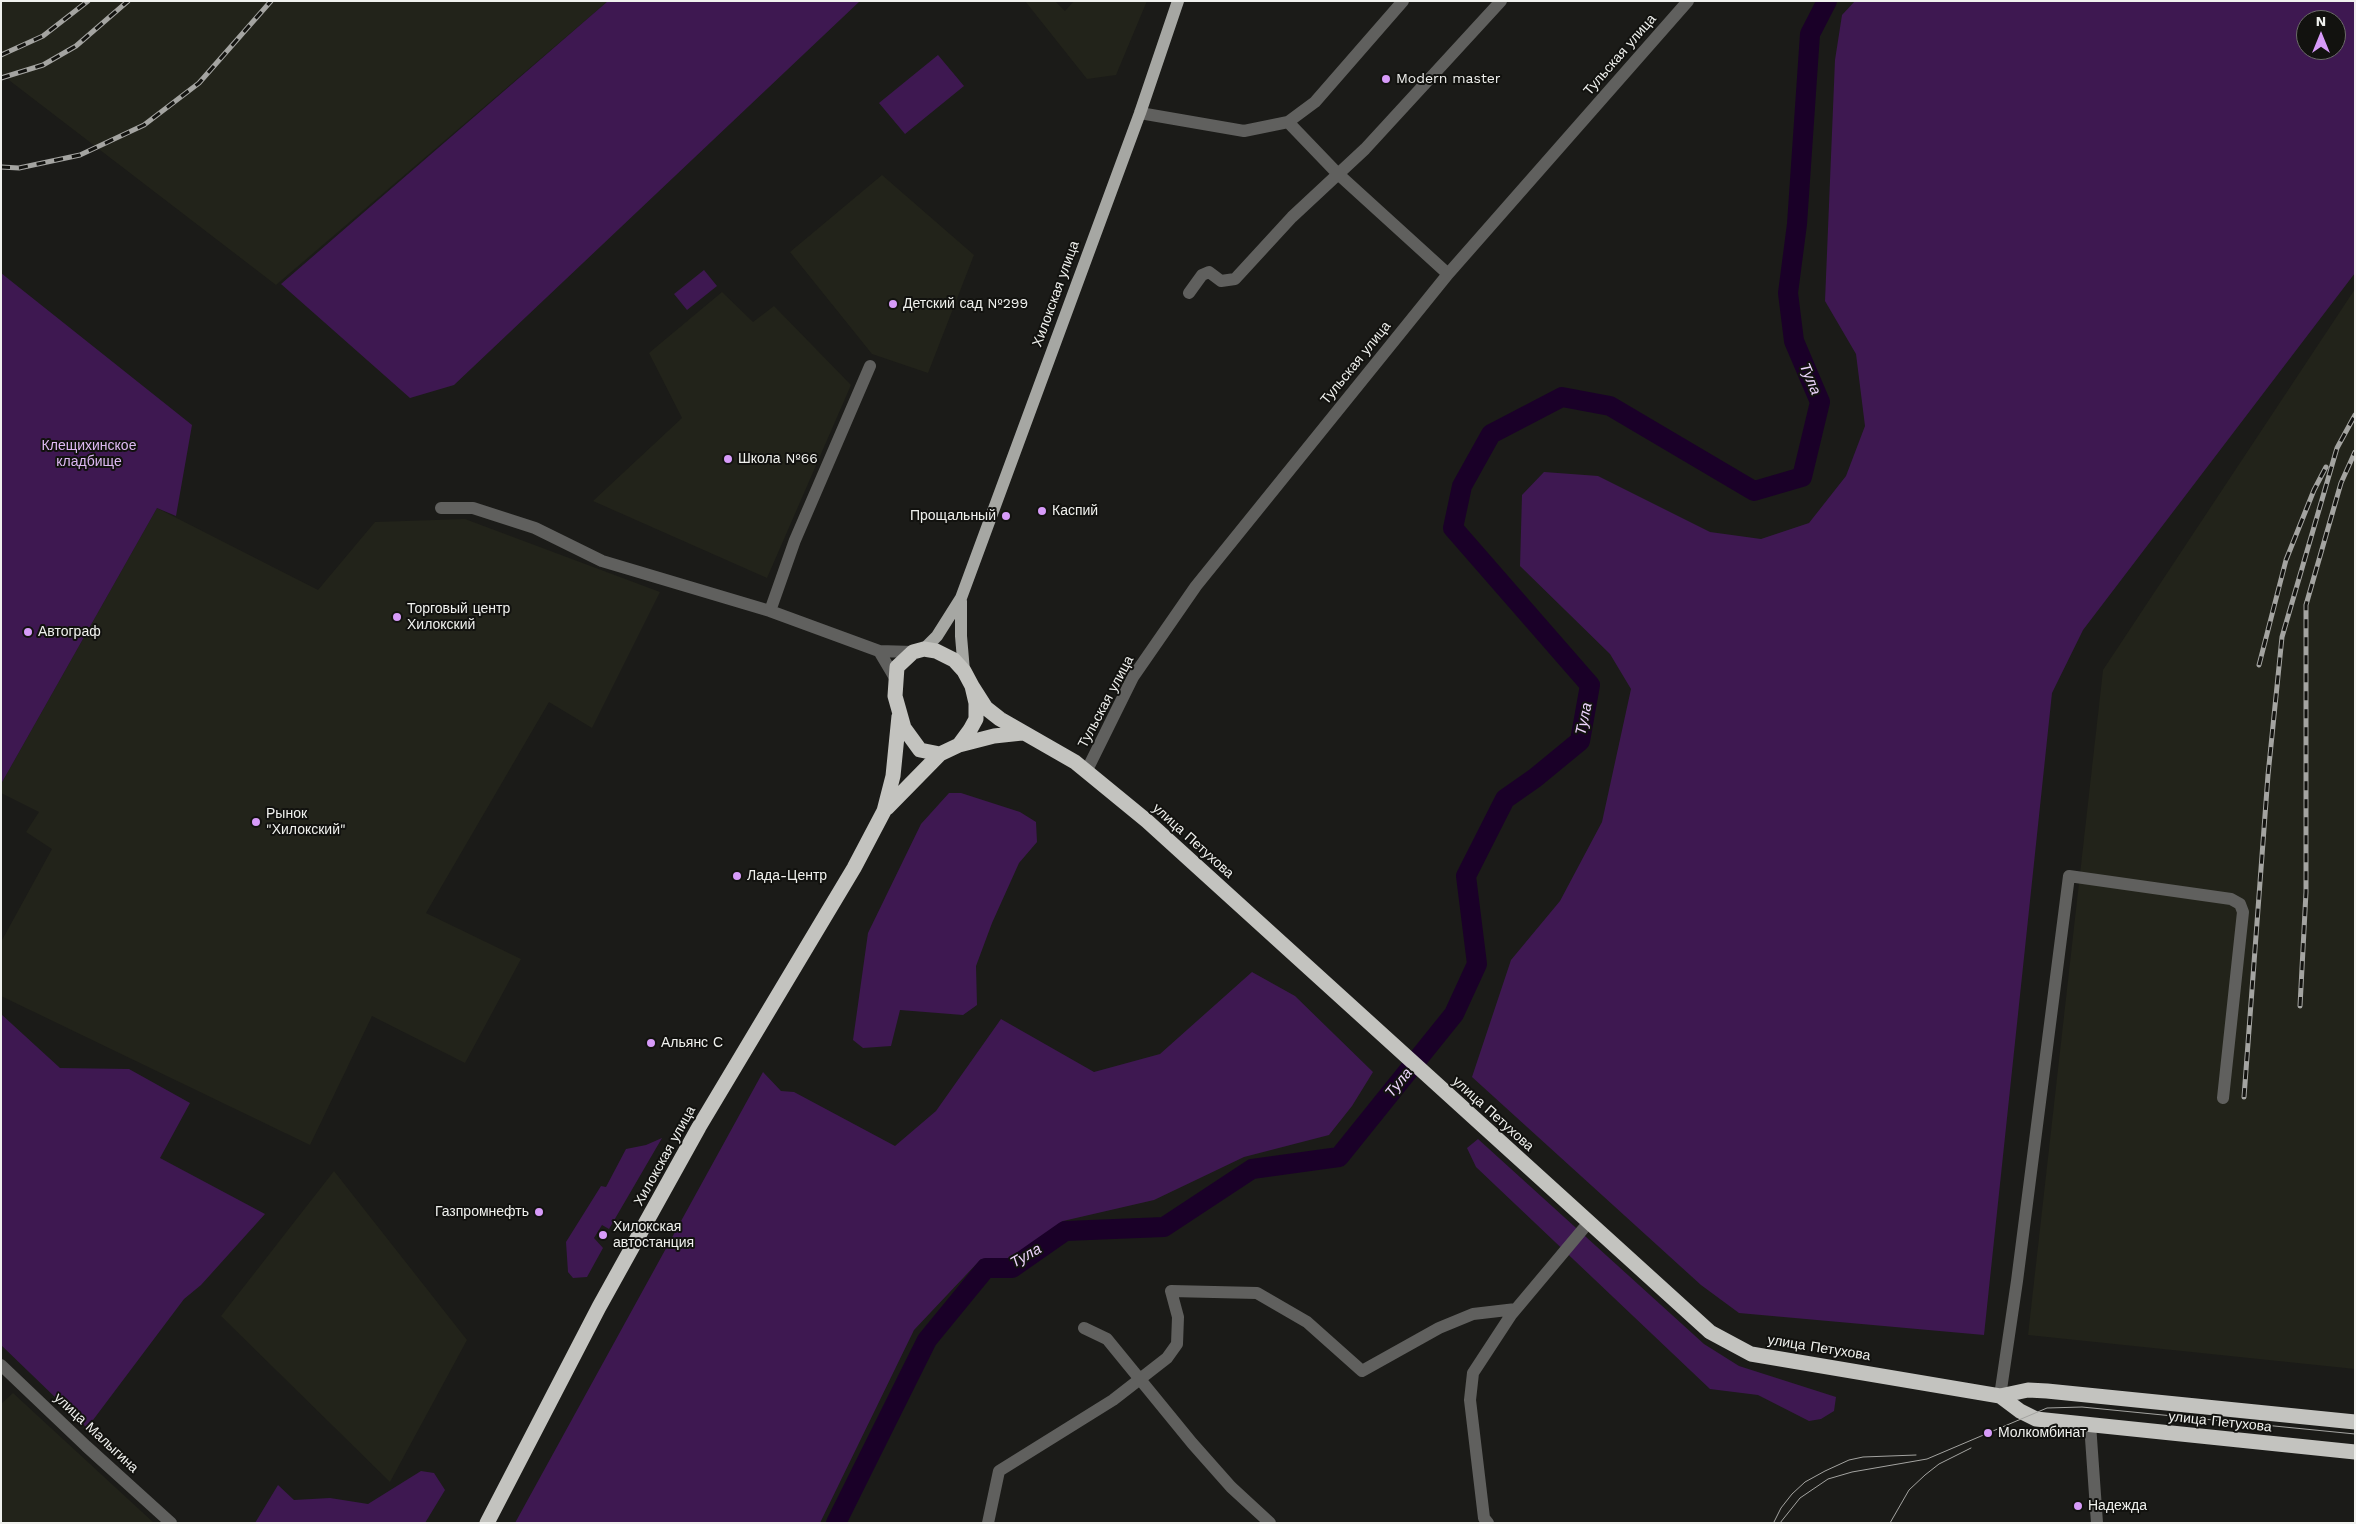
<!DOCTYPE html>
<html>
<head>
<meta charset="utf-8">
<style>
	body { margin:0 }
	#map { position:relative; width:2356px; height:1524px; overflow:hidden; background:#1b1b18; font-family:"Work Sans",sans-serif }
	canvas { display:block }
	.frame { position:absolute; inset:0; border:2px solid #f0f1ee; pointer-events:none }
	.north { position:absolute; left:2296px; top:10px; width:50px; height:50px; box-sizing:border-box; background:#12120f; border:1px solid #6b6b68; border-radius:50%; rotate:0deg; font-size:14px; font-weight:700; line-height:20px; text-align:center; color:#f0f1ee }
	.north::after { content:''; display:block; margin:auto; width:18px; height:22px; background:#d79bf9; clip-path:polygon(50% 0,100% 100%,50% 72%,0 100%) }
</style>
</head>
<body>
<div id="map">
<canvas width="2356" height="1524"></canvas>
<div class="frame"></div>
<div class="north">N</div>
</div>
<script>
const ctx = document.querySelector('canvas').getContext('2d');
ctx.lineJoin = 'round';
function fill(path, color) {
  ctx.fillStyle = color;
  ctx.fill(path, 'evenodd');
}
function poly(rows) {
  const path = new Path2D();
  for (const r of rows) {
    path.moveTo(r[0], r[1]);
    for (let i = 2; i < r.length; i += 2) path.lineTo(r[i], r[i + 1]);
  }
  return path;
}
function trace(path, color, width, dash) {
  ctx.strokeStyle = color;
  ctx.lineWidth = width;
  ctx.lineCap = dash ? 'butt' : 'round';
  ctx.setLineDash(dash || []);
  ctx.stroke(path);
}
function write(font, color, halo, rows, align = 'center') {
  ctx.font = font + ' "Work Sans",sans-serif';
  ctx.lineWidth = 4;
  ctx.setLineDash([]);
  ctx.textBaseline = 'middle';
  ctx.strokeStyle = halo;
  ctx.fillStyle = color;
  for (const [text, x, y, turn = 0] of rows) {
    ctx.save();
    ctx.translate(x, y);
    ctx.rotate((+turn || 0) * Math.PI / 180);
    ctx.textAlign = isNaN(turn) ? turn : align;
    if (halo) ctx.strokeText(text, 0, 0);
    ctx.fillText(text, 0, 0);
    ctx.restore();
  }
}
fill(poly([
	[1,1,608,1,276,285,1,74],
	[1025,1,1055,1,1065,11,1074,1,1147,1,1116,75,1087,79],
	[882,175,974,255,928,373,872,354,790,252],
	[2355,289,2355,1369,2028,1335,2103,670],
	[722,292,753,322,774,306,851,385,767,578,593,501,682,418,649,353],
	[157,508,318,590,375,522,465,519,660,592,592,728,549,702,426,913,521,959,465,1063,372,1016,310,1145,1,996,1,942,52,849,26,832,39,812,1,793,1,784],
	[334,1171,467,1340,390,1482,221,1316],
	[13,1393,154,1523,1,1523,1,1404]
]), '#22231a');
fill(poly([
	[608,1,860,1,454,385,410,398,281,284],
	[1855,1,2355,1,2355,273,2083,630,2052,693,1984,1335,1739,1313,1701,1285,1472,1077,1511,960,1560,901,1602,822,1631,689,1610,654,1520,566,1522,495,1544,472,1598,476,1710,532,1761,539,1809,523,1846,476,1865,426,1856,354,1825,301,1835,60,1842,15],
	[2306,20,2336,20,2336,50,2306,50],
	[938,55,964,86,905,134,879,103],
	[704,270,717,286,687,310,674,294],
	[1,273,192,425,176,516,157,508,1,784],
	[949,793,961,793,1020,812,1036,822,1037,842,1019,863,992,923,976,966,977,1005,963,1015,900,1010,891,1046,863,1048,853,1040,868,933,921,824],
	[1252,972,1295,996,1373,1072,1352,1106,1329,1135,1244,1157,1154,1200,1063,1221,1011,1258,981,1259,914,1330,820,1523,515,1523,763,1072,781,1091,794,1092,895,1146,936,1111,1001,1019,1094,1072,1160,1054],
	[1,1014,60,1068,129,1069,190,1103,160,1158,265,1214,201,1285,184,1299,87,1428,1,1345],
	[662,1138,609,1229,602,1225,594,1238,603,1248,587,1277,573,1278,568,1272,566,1242,601,1186,606,1187,626,1149,646,1145],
	[1478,1139,1704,1344,1739,1366,1836,1397,1834,1411,1821,1419,1809,1421,1758,1395,1710,1389,1476,1167,1467,1148],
	[421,1471,434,1473,445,1490,425,1523,255,1523,278,1485,294,1500,330,1498,368,1504]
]), '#3e1851');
trace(poly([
	[836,1523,927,1340,986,1268,1012,1268,1065,1231,1164,1227,1252,1169,1339,1157,1454,1014,1477,964,1466,876,1505,799,1535,778,1580,741,1590,685,1453,528,1462,486,1491,434,1562,397,1610,406,1754,491,1802,477,1820,402,1794,341,1788,293,1797,224,1810,34,1827,1]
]), '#1a0028', 20);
trace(poly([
	[1140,113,1244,131,1288,122,1337,173,1448,274],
	[1288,122,1315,102,1403,1],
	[1189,293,1202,275,1209,272,1221,281,1235,279,1292,217,1365,149,1501,1],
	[441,508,473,508,535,528,602,561,770,611,879,651,913,652],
	[770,611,795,540,870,366],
	[879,651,895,678],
	[1086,772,1133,677,1196,586,1448,274,1688,1],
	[1084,1328,1107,1339,1192,1443,1231,1487,1270,1523],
	[1,1365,86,1446,171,1523],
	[2000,1396,2017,1281,2069,876,2231,899,2240,904,2243,912,2223,1098],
	[2090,1424,2097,1523],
	[988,1523,999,1471,1113,1400,1167,1358,1177,1344,1178,1317,1171,1291,1257,1293,1307,1322,1362,1371,1439,1328,1473,1314,1516,1309],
	[1488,1523,1484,1518,1470,1400,1473,1373,1511,1315,1589,1222]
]), '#60605e', 12);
trace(poly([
	[961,601,961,636,964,671],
	[924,649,937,636,961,598,1140,113,1178,1]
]), '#a6a7a3', 12);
trace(poly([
	[924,649,936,651,954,660,964,671,972,686,976,703,976,719,970,730,959,745,940,754,920,750,904,728,895,696,897,667,913,652,924,649],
	[972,686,986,708,1000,719,1075,762,1147,821,1710,1332,1751,1354,2000,1396,2028,1390,2047,1391,2355,1422],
	[959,745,994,736,1022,733],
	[887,808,940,754],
	[2000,1396,2020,1411,2036,1419,2355,1452],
	[487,1523,599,1307,699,1127,854,868,884,811,893,776,899,716]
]), '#c3c3bf', 15);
trace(poly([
	[1774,1522,1781,1508,1792,1494,1805,1482,1825,1471,1849,1460,1863,1457,1916,1455],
	[1780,1523,1800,1498,1828,1479,1852,1472,1927,1459,2047,1408,2082,1407,2355,1434],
	[1890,1523,1909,1490,1925,1475,1939,1464,1971,1448]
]), '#a4a4a1', 1);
const rail = poly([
	[1,55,43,36,88,1],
	[1,78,43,65,76,46,128,1],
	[1,167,19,168,80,155,144,125,199,83,271,1],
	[2259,665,2286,560,2314,490,2326,467],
	[2300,1006,2306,892,2306,605,2341,483,2355,452],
	[2244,1097,2268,775,2282,637,2337,448,2355,415]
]);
trace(rail, '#a4a4a1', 5);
trace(rail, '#12120f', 3, [9]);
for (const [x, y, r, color] of [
	[1386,79,5,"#d79bf9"],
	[893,304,5,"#d79bf9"],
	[728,459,5,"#d79bf9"],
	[1042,511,5,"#d79bf9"],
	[1006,516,5,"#d79bf9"],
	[397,617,5,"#d79bf9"],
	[28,632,5,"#d79bf9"],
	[256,822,5,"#d79bf9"],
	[737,876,5,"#d79bf9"],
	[651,1043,5,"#d79bf9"],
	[539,1212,5,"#d79bf9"],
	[603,1235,5,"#d79bf9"],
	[1988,1433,5,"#d79bf9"],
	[2078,1506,5,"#d79bf9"]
]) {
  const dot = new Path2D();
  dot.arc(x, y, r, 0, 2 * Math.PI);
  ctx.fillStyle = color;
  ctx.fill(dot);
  trace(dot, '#12120f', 2);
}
write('14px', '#f0f1ee', '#12120f', [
	["Тульская улица",1620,55,-49],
	["Хилокская улица",1056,294,-70],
	["Тульская улица",1356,363,-51],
	["Тульская улица",1106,702,-62],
	["улица Петухова",1193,841,42],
	["улица Петухова",1493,1114,42],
	["Хилокская улица",665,1156,-61],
	["улица Петухова",1819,1348,9],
	["улица Петухова",2220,1422,6],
	["улица Малыгина",96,1433,43]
]);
write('14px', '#f0f1ee', '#12120f', [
	["Modern master",1396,79],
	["Детский сад №299",903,304],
	["Школа №66",738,459],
	["Каспий",1052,511],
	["Прощальный",996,516,"right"],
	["Торговый центр",407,609],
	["Хилокский",407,625],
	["Автограф",38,632],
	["Рынок",266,814],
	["\"Хилокский\"",266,830],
	["Лада-Центр",747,876],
	["Альянс С",661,1043],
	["Газпромнефть",529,1212,"right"],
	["Хилокская",613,1227],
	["автостанция",613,1243],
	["Молкомбинат",1998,1433],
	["Надежда",2088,1506]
], 'left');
write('14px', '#deb9f3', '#12120f', [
	["Клещихинское",89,446],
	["кладбище",89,462]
]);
write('italic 15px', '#eed6fd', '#12120f', [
	["Тула",1810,379,67],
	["Тула",1584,719,-78],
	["Тула",1399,1083,-51],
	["Тула",1026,1256,-30]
]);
</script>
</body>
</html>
